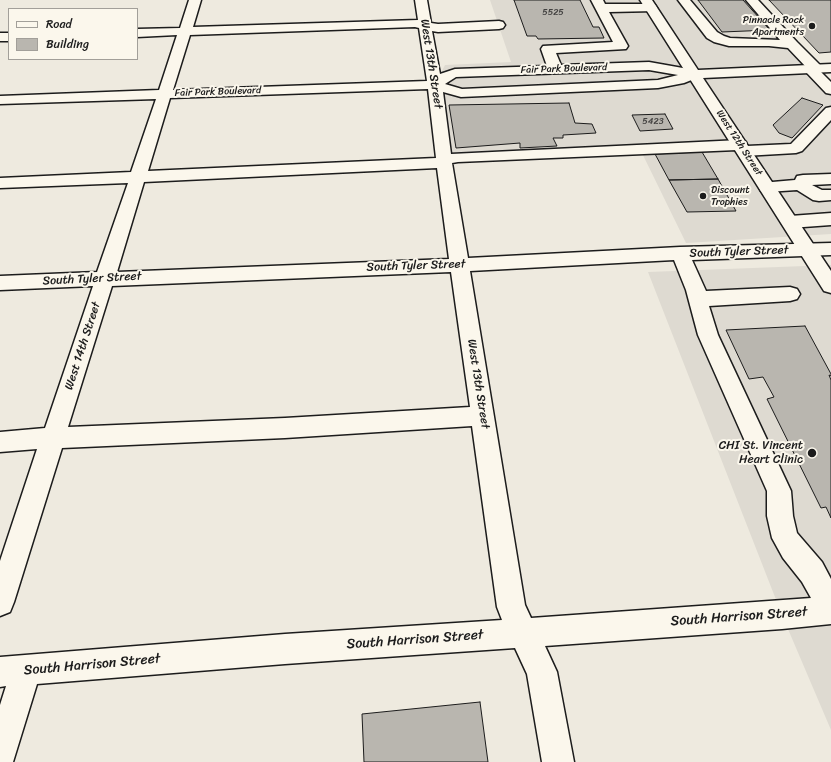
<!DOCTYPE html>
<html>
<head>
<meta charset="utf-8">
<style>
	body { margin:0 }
	#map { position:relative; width:831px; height:762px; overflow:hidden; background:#eeeadf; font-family:Sriracha,sans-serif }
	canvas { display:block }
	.legend { position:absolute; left:8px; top:8px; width:130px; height:52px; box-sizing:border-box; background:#fbf7ec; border:1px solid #a29f99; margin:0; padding:5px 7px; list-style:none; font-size:12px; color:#1c1c1c }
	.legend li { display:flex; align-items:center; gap:8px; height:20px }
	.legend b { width:20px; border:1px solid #a29f99 }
</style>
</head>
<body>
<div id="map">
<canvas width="831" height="762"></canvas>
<ul class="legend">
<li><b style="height:5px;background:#fbf7ec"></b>Road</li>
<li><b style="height:11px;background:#b9b6af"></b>Building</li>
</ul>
</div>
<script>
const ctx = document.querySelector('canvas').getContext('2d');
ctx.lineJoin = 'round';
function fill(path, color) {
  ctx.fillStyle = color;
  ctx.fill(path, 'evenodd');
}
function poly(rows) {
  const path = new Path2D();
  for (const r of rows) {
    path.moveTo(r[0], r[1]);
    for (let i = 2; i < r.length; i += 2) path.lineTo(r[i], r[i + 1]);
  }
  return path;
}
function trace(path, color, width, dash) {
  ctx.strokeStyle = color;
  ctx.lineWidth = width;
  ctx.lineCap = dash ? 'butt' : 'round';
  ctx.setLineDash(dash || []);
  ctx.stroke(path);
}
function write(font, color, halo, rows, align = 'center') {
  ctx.font = font + ' Sriracha,sans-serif';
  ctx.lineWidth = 4;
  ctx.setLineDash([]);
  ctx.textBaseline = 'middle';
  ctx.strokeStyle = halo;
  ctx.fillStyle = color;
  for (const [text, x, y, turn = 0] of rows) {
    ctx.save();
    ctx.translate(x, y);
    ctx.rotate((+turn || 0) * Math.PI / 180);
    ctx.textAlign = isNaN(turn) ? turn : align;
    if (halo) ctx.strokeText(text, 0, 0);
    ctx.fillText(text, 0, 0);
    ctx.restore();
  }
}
fill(poly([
	[490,0,748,0,831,87,831,234,686,243,640,149,444,161,435,85,445,65,511,62],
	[831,265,831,730,782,615,648,272]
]), '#dedad1');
const building = poly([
	[514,0,580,0,593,27,599,27,604,38,538,39,536,36,527,36,514,0],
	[698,0,743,0,770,30,722,32,698,0],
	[769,0,831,0,831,52,819,53,769,0],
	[802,98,823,105,792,138,779,133,773,125,802,98],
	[569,103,575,123,592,124,596,133,563,135,563,138,553,138,557,146,520,148,520,143,456,148,449,105,569,103],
	[665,114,673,129,640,131,632,115,665,114],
	[700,152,702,152,718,179,669,180,655,154,700,152],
	[718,179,736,211,687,212,669,180,718,179],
	[805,326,831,374,831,376,829,375,831,380,831,518,826,507,821,508,767,399,774,397,763,377,749,379,726,330,805,326],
	[480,702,488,762,364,762,362,714,480,702]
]);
fill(building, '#b9b6af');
trace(building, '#1c1c1c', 1);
const minor = poly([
	[189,0,201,0,193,27,418,20,415,0,427,0,431,23,438,24,499,21,503,22,505,25,503,28,499,29,438,32,432,31,440,74,455,69,547,66,541,49,543,46,613,42,591,0,603,0,605,4,651,4,655,5,657,8,655,11,609,12,628,46,626,49,556,53,561,65,649,62,694,70,699,71,701,74,699,77,684,83,658,88,461,97,443,92,451,154,740,140,746,142,747,146,791,144,826,108,831,107,831,120,802,151,796,153,744,156,738,154,737,150,458,162,452,163,468,258,680,247,831,243,831,255,692,260,706,291,790,287,797,289,800,294,797,299,790,301,709,306,718,335,791,491,793,516,797,533,822,562,831,579,831,624,782,629,545,646,557,672,574,762,542,762,527,674,515,648,285,664,37,684,13,762,0,762,0,705,6,686,0,687,0,657,285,634,502,620,497,607,472,426,285,438,62,448,14,602,10,612,0,616,0,561,37,449,0,452,0,432,45,428,93,286,0,290,0,276,97,272,128,183,0,188,0,178,131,172,156,99,0,104,0,96,159,90,177,35,137,37,137,29,180,28,189,0],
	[415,27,419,28,427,81,173,90,190,35,415,27],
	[649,70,678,75,658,80,462,89,445,84,456,77,649,70],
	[428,89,436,158,148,171,170,98,428,89],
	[437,168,449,259,117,272,144,182,437,168],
	[674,260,686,290,698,335,767,491,767,516,772,538,783,558,802,582,811,598,531,618,525,605,470,271,674,260],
	[451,272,470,407,285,418,68,427,112,286,451,272],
	[678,0,690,0,717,32,724,36,730,38,780,40,746,0,758,0,797,42,821,66,823,69,821,72,831,82,831,94,826,93,806,72,804,69,806,67,788,48,769,46,729,46,714,42,707,38,678,0],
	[0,33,9,33,9,41,0,41,0,33],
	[831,174,831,184,812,185,822,190,831,190,831,200,819,201,813,200,797,190,767,192,761,191,759,187,761,183,795,180,797,176,803,175,831,174],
	[831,213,831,225,790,228,784,226,781,222,784,218,790,216,831,213]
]);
const major = poly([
	[640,0,652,0,698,70,831,64,831,72,703,78,831,271,831,293,824,291,640,0]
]);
trace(minor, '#1c1c1c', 3);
trace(major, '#1c1c1c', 3);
fill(minor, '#fbf7ec');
fill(major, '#fbf7ec');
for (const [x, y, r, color] of [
	[812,26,4,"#1c1c1c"],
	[703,196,4,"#1c1c1c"],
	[812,453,5,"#1c1c1c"]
]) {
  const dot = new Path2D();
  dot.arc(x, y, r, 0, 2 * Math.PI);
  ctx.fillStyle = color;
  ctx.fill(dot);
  trace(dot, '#fbf7ec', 1.5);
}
write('9px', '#434241', null, [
	["5525",553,13],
	["5423",653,122]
]);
write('10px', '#1c1c1c', '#fbf7ec', [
	["Pinnacle Rock",804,20],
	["Apartments",804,32],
	["Discount",711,190,"left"],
	["Trophies",711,202,"left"]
], 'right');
write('10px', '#1c1c1c', '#fbf7ec', [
	["Fair Park Boulevard",564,69,-2],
	["Fair Park Boulevard",218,92,-2],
	["West 12th Street",739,143,57]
]);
write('12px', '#1c1c1c', '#fbf7ec', [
	["West 13th Street",431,64,81],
	["South Tyler Street",739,252,-2],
	["South Tyler Street",416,266,-2],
	["South Tyler Street",92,279,-3],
	["West 14th Street",83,346,-72],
	["West 13th Street",478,384,81]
]);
write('12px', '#1c1c1c', '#fbf7ec', [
	["CHI St. Vincent",803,446],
	["Heart Clinic",803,460]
], 'right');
write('14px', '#1c1c1c', '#fbf7ec', [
	["South Harrison Street",739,617,-4],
	["South Harrison Street",415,640,-4],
	["South Harrison Street",92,665,-5]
]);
</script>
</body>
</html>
